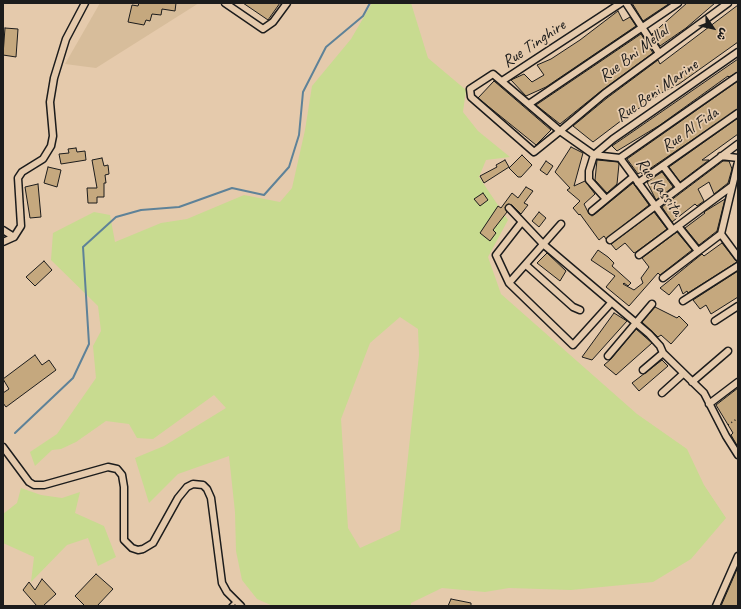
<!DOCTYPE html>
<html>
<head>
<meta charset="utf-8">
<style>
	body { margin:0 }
	#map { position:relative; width:741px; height:609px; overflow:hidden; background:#e5caac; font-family:Caveat,"Playpen Sans Arabic",sans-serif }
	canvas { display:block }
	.frame { position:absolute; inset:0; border:4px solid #1c1c1c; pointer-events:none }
	.north { position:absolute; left:693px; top:8px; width:40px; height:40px; -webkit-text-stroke:3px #e5caac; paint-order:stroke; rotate:124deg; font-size:11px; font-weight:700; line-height:16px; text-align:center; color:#1c1c1c }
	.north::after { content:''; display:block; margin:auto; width:14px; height:18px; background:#1c1c1c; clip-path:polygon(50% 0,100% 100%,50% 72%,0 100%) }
</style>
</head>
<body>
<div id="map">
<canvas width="741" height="609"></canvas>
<div class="frame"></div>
<div class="north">ش</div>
</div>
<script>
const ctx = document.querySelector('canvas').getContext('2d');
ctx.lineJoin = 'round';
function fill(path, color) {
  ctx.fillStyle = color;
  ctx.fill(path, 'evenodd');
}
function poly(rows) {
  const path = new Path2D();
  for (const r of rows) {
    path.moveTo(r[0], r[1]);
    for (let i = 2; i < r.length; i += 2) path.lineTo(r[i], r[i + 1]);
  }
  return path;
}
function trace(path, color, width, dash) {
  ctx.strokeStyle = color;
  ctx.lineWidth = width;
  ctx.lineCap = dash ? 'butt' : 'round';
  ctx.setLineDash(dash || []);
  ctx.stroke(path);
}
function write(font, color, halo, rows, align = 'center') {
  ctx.font = font + ' Caveat,sans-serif';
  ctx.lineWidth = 3.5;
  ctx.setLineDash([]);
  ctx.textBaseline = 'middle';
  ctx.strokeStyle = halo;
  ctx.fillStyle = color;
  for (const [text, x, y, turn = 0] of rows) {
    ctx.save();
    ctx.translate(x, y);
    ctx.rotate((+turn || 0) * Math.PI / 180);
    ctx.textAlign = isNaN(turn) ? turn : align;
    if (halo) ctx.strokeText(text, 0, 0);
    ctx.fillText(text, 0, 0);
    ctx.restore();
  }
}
fill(poly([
	[100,3,199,3,96,68,65,64]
]), '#d7bd9b');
fill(poly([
	[372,3,411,3,428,58,466,90,463,112,478,131,510,157,486,160,479,177,508,220,488,257,501,294,637,414,687,449,704,485,726,518,691,559,653,582,571,590,509,588,485,592,442,588,411,603,411,606,273,606,257,599,242,580,236,551,235,512,229,456,178,474,149,503,135,458,164,446,226,408,214,395,153,439,137,438,129,424,106,421,76,442,61,449,52,450,35,466,30,452,57,434,96,378,93,346,101,331,98,306,51,260,53,233,94,212,110,215,115,242,161,223,187,219,244,195,280,202,292,188,305,130,312,86,351,39],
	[400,317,418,329,419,355,400,530,360,548,348,528,341,419,370,343],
	[21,488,41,495,62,498,80,492,75,513,104,526,116,557,98,566,88,538,67,545,31,582,34,557,3,543,3,514,17,503]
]), '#c8db90');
trace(poly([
	[15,433,73,378,89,344,83,247,116,217,141,210,179,207,232,188,264,195,289,167,299,135,303,92,326,47,363,16,370,3]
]), '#5e8298', 2);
const building = poly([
	[139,3,176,3,175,11,162,9,161,15,152,14,150,21,146,20,144,25,128,22,132,5,138,6,139,3],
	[243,3,280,3,268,20,243,3],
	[632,3,670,3,643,21,632,3],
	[687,3,715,3,686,28,660,46,652,34,687,3],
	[738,5,738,42,679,84,663,92,626,117,593,142,573,126,607,98,658,60,660,64,738,5],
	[618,11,623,21,630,17,636,26,546,87,526,96,511,80,524,74,532,82,544,75,537,65,551,59,580,40,618,11],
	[5,28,18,29,16,57,3,55,5,28],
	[641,34,653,53,601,91,560,124,536,105,641,34],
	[738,59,738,72,729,77,728,76,660,125,617,151,612,146,738,59],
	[494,81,551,130,536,145,478,98,494,81],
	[738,81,738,109,642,174,641,172,638,174,627,159,738,81],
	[738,118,738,134,702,160,709,160,680,182,669,167,738,118],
	[571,147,583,153,574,186,585,181,595,194,584,204,589,214,592,216,595,214,633,183,649,205,606,239,604,236,599,240,580,214,579,215,573,208,580,201,567,190,570,188,555,172,571,147],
	[76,148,77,152,85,151,86,160,61,164,59,154,69,153,68,149,76,148],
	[522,155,532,165,521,177,518,177,509,168,522,155],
	[102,158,104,166,108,165,109,174,105,175,106,183,104,183,104,197,97,197,97,203,88,203,87,188,97,188,92,160,102,158],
	[505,160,509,167,484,183,480,176,497,167,496,165,505,160],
	[597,160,618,162,619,164,617,184,607,193,595,180,597,160],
	[546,161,553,166,547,175,540,170,546,161],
	[723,161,729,161,732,169,728,183,714,194,709,182,698,189,704,201,697,206,695,204,672,222,662,207,723,161],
	[48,167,61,170,57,187,44,183,48,167],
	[662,172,673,187,656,200,647,182,662,172],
	[38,184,41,217,30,218,25,187,38,184],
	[526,187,533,191,524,203,528,205,521,214,512,205,508,204,505,207,507,212,493,230,496,233,490,241,480,233,498,206,501,208,512,193,518,198,526,187],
	[483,193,488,200,480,206,474,199,483,193],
	[725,199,717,231,699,245,685,228,705,213,704,212,725,199],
	[539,212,546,218,539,227,532,221,539,212],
	[654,212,667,229,636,252,634,253,625,243,616,250,611,244,654,212],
	[677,232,692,250,660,275,658,273,629,306,606,287,615,276,591,260,598,250,608,257,614,263,612,266,631,283,628,286,624,283,623,284,634,290,643,283,641,278,649,267,642,258,677,232],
	[722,243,737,262,688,293,687,291,683,294,679,284,669,295,660,288,702,254,704,256,722,243],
	[547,253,566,271,560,281,537,263,547,253],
	[44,261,52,270,35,286,26,277,44,261],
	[738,271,738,297,711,314,706,305,700,309,693,300,738,271],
	[655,307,677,318,679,316,688,325,671,344,661,335,658,337,642,322,655,307],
	[614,313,627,321,592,360,582,357,614,313],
	[636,329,652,343,616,375,604,365,611,359,636,329],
	[35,355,42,365,49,360,56,370,6,407,3,403,3,393,9,389,3,379,35,355],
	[662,360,668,366,639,391,632,383,662,360],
	[738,388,738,447,731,435,733,433,716,405,738,388],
	[738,567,738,606,721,606,738,567],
	[96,574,113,589,97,606,85,606,75,596,96,574],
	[42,579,56,594,43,606,37,606,23,590,29,582,35,590,42,579],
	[451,599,471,603,471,606,448,606,451,599]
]);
fill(building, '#c5a87e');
trace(building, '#1c1c1c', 1);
const lane = poly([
	[231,606,236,601]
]);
const street = poly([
	[225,3,263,29,273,22,287,3],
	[626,3,659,53],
	[502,81,621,3],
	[529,104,678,3],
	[721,156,738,158],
	[620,158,738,76],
	[738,162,721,234,738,257],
	[663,166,679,187],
	[638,183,738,113],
	[606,199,589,180,589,171,594,155,613,139,738,52],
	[509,208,543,244,649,334,660,346,663,353,704,393,726,436,738,455],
	[592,211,633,177],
	[561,224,509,283,573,345,611,303],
	[678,226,698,251],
	[3,230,14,237],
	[673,230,620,158,594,155,560,131,493,74,470,89,471,97,534,152,560,131,604,94,728,3],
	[610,240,738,144],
	[3,242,14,237,21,226,18,178,22,172,43,159,51,146,53,136,50,102,54,78,66,39,85,3],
	[639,255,732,186],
	[526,265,573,307,580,310],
	[663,278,721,234],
	[509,283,496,255,521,223],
	[683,301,738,266],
	[715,321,738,306],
	[608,356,652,304],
	[643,370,663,353],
	[692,382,728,351],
	[662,393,683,374],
	[709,404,738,382],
	[3,447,29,482,34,485,44,485,108,467,117,469,122,475,124,487,124,540,132,548,138,550,143,549,153,543,178,498,187,487,193,484,203,485,207,489,211,498,222,583,227,592,241,606],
	[716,606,738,556]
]);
trace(lane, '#1c1c1c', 6);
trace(street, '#1c1c1c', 9);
trace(poly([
	[728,425,738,418]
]), '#1c1c1c', 1.5, [1, 3]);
trace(lane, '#e5caac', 3);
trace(street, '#e5caac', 6);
write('17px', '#1c1c1c', '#e5caac', [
	["Rue Tinghire",534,44,-34],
	["Rue Bni Mellal",634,54,-37],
	["Rue Beni Marine",657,91,-35],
	["Rue Al Fida",690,130,-35],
	["Rue Kassita",659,187,54]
]);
</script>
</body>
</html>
